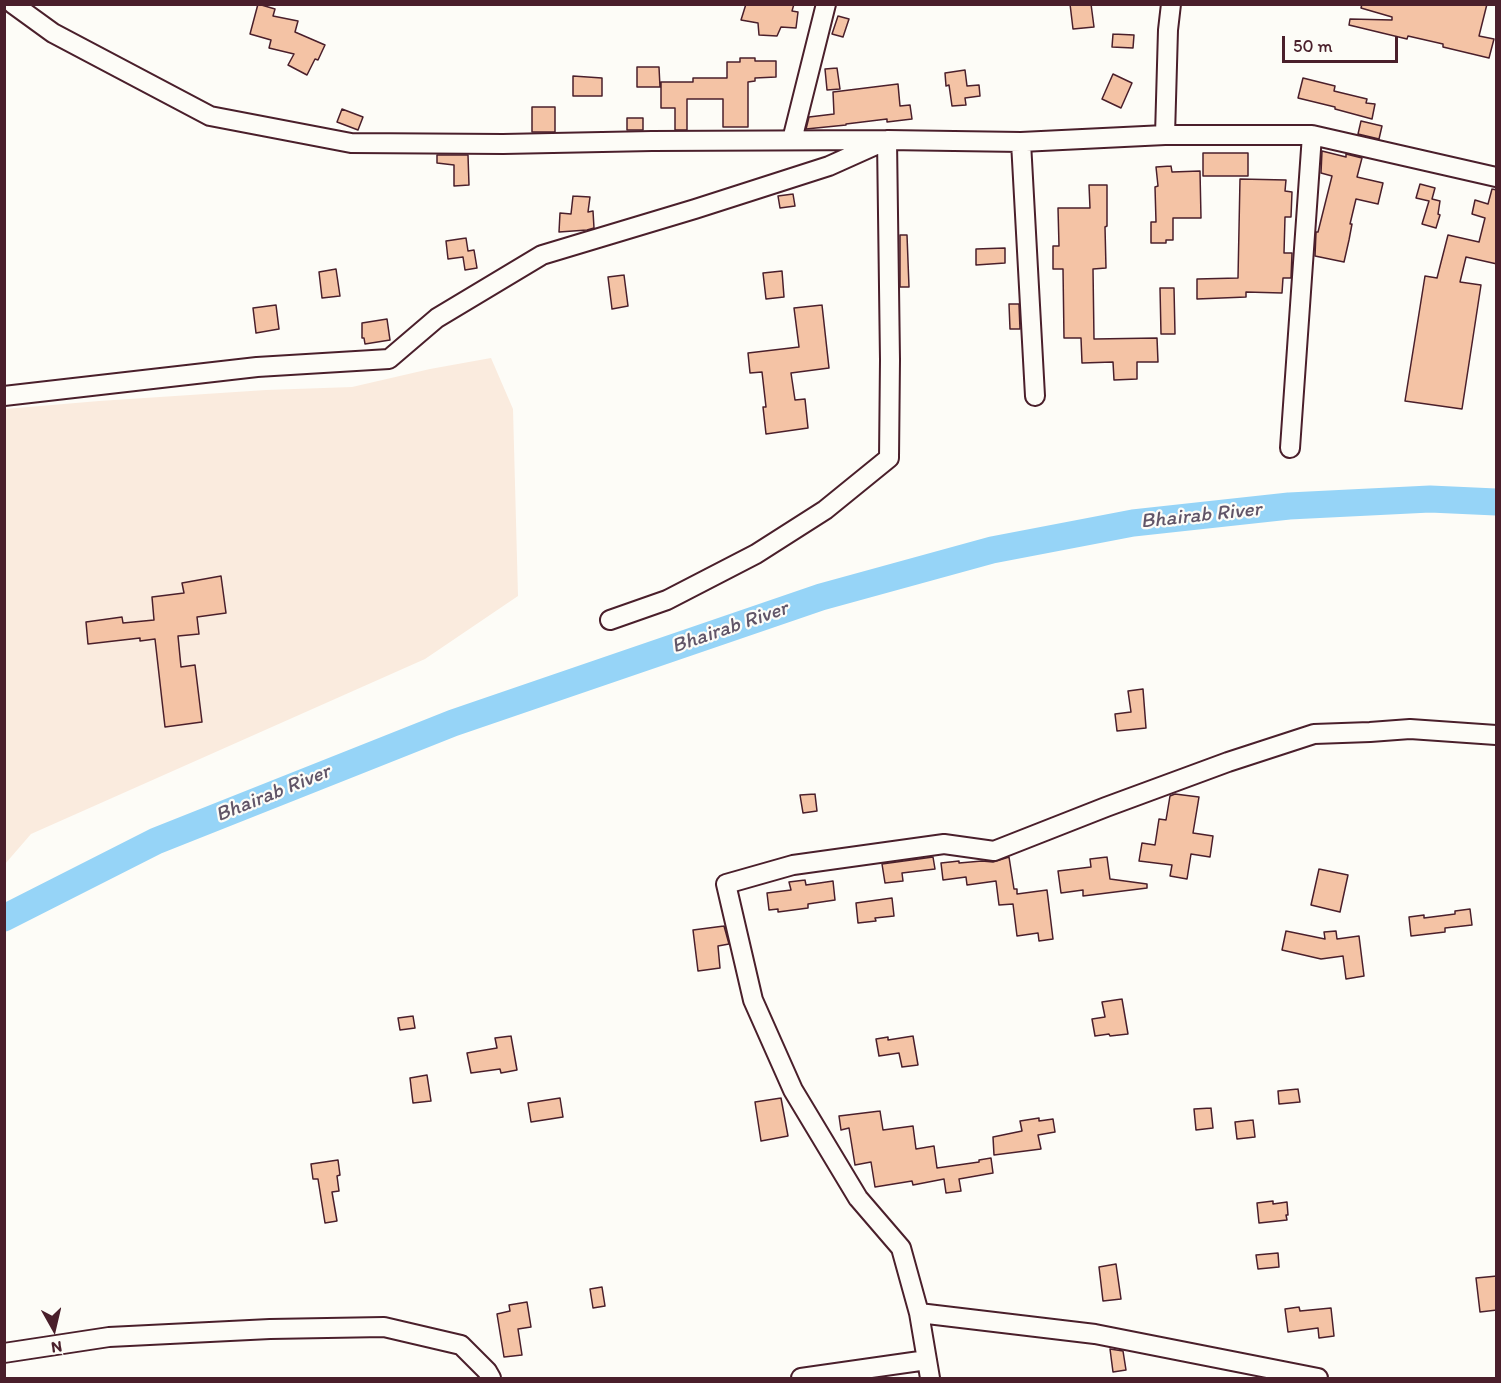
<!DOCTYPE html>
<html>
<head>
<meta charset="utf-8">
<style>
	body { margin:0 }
	#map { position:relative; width:1501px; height:1383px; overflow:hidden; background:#fdfcf7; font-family:Itim,sans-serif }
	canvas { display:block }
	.frame { position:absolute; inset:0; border:6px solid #4a1f2b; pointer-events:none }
	.north { position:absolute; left:24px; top:1299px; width:60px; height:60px; -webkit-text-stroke:4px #fdfcf7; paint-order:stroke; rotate:172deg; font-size:16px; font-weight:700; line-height:24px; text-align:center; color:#4a1f2b }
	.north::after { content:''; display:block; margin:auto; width:21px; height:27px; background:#4a1f2b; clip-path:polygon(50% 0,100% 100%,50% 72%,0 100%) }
	.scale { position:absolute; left:1282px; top:36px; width:116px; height:27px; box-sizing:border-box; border:3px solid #4a1f2b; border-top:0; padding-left:8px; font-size:18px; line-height:21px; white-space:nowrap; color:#4a1f2b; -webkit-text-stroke:4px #fdfcf7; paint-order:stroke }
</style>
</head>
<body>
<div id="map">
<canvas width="1501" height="1383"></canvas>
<div class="frame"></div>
<div class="north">N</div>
<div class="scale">50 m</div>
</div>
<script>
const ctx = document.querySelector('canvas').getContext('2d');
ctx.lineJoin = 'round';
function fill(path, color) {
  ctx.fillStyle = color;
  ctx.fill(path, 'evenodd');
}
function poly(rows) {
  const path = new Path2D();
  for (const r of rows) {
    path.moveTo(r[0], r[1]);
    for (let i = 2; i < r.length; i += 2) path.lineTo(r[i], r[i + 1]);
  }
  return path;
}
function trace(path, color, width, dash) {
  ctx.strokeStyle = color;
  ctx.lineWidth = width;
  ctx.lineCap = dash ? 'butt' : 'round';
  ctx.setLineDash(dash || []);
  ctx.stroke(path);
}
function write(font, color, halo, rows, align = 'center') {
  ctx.font = font + ' Itim,sans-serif';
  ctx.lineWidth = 4.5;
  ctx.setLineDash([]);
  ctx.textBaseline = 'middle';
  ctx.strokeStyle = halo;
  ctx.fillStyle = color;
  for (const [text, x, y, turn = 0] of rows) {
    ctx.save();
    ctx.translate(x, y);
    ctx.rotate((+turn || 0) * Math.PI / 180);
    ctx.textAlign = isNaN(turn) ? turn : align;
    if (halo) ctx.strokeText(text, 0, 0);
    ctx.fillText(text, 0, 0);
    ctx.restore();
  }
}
fill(poly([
	[491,358,513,409,518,596,425,659,31,834,5,864,5,409,99,401,266,390,352,387,430,369]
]), '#faebde');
trace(poly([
	[4,918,156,841,453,723,821,597,992,550,1133,523,1289,506,1430,499,1496,502]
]), '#96d4f7', 27);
const building = poly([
	[258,4,275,9,273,16,298,21,295,32,325,45,318,60,315,59,307,75,288,65,294,54,269,48,271,40,250,34,258,4],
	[746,4,794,4,792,11,798,12,796,28,781,27,777,36,759,35,758,23,741,20,746,4],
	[1070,4,1091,4,1094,27,1073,29,1070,4],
	[1362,4,1487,4,1479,36,1494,39,1489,58,1443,47,1443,44,1408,36,1407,39,1349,25,1350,19,1392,20,1392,17,1361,8,1362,4],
	[838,16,849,19,843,37,832,34,838,16],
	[1113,34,1134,35,1133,48,1112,47,1113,34],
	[740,58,755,58,755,61,776,61,776,77,755,78,755,81,748,82,748,127,723,127,723,99,687,99,687,130,675,130,675,108,661,108,661,82,693,82,693,78,727,78,727,62,740,62,740,58],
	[637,67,659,67,660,87,637,87,637,67],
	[837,68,840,89,827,90,825,69,837,68],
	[965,70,967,86,979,85,980,96,965,98,966,105,952,106,949,85,946,86,945,73,965,70],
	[1113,74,1132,83,1121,108,1102,99,1113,74],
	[573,76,602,78,602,96,573,96,573,76],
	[1303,78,1335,86,1334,91,1367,99,1366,103,1375,104,1372,119,1335,109,1335,107,1298,98,1303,78],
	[898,84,900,106,910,105,912,119,887,122,887,119,846,124,846,125,806,129,809,117,834,114,833,92,898,84],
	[532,107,555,107,555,132,532,132,532,107],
	[342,109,363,117,358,130,337,122,342,109],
	[627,118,643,118,643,130,627,130,627,118],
	[1361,121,1382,126,1379,139,1358,134,1361,121],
	[1322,151,1346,157,1346,154,1362,158,1357,177,1383,183,1378,204,1356,199,1350,224,1352,224,1349,240,1344,262,1315,256,1316,232,1318,232,1332,176,1321,173,1322,151],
	[1203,153,1248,153,1248,176,1203,176,1203,153],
	[437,155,468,155,469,185,454,186,454,165,437,163,437,155],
	[1171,166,1172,172,1200,171,1201,218,1173,218,1173,240,1166,240,1166,243,1151,243,1151,222,1156,222,1155,187,1158,186,1156,167,1171,166],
	[1240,179,1286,180,1285,191,1292,192,1291,217,1285,217,1284,253,1292,253,1291,278,1283,278,1282,293,1246,292,1246,297,1197,299,1197,279,1238,278,1240,179],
	[1420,184,1435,188,1432,199,1440,201,1438,214,1440,215,1436,228,1422,224,1429,201,1416,198,1420,184],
	[1089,185,1107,185,1107,226,1105,227,1106,268,1093,269,1094,339,1157,338,1158,362,1137,362,1137,379,1114,380,1113,362,1082,363,1081,338,1064,338,1063,269,1053,269,1053,246,1059,246,1058,208,1090,208,1089,185],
	[1492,189,1497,190,1497,264,1466,257,1460,282,1481,285,1462,409,1405,401,1425,276,1437,278,1448,235,1479,242,1485,218,1472,214,1475,200,1488,204,1492,189],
	[793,194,795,206,780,208,778,196,793,194],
	[573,196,590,197,588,212,593,211,594,228,587,230,559,232,560,213,571,214,573,196],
	[900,235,907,235,909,287,900,287,900,235],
	[466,238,468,251,474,250,477,268,465,270,463,257,448,259,446,241,466,238],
	[1005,248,1005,263,976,265,976,249,1005,248],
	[336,269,340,296,322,298,319,272,336,269],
	[782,271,784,297,766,299,763,273,782,271],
	[624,275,628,306,612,309,608,277,624,275],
	[1160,288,1174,288,1175,334,1161,334,1160,288],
	[1009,304,1019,304,1020,329,1010,329,1009,304],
	[276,305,279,329,256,333,253,308,276,305],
	[822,305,829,368,791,373,795,400,805,399,808,428,766,434,763,407,766,407,762,372,750,373,748,353,799,347,794,308,822,305],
	[387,319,390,340,365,344,364,338,362,338,362,323,387,319],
	[221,576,226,613,197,617,199,634,178,636,181,667,195,665,202,722,165,727,155,639,140,641,140,638,88,644,86,622,122,617,123,623,154,620,152,597,184,593,182,583,221,576],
	[1143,689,1146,728,1117,731,1115,714,1131,712,1128,691,1143,689],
	[815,794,817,811,803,813,800,795,815,794],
	[1175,794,1199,797,1193,833,1213,836,1210,857,1191,854,1187,879,1170,876,1172,865,1139,861,1142,843,1155,845,1159,819,1166,820,1170,796,1175,794],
	[933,857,935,869,902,873,903,881,885,883,882,864,933,857],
	[1009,857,1014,889,1017,889,1017,894,1047,890,1053,939,1039,941,1038,933,1017,936,1013,904,999,905,996,881,967,885,966,877,943,880,941,863,959,861,959,863,982,861,993,862,1009,857],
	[1107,857,1110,879,1147,884,1147,888,1083,896,1083,890,1061,893,1058,871,1091,867,1090,859,1107,857],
	[1319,869,1348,875,1340,912,1311,905,1319,869],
	[805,880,806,885,833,881,835,900,808,904,808,908,778,912,778,909,769,910,767,893,791,890,789,882,805,880],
	[892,898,894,916,875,918,876,921,858,923,856,903,892,898],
	[1470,909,1472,925,1445,928,1445,932,1411,936,1409,917,1424,915,1424,918,1455,914,1455,911,1470,909],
	[724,926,729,944,718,946,720,968,698,971,693,930,724,926],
	[1286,931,1325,939,1324,932,1336,931,1337,939,1359,936,1364,976,1346,979,1343,956,1321,959,1282,950,1286,931],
	[1122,999,1128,1034,1110,1036,1109,1034,1095,1036,1092,1019,1105,1017,1102,1002,1122,999],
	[413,1016,415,1028,400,1030,398,1018,413,1016],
	[511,1036,517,1070,501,1073,500,1069,471,1073,467,1053,497,1048,495,1038,511,1036],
	[913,1036,918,1065,902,1067,899,1053,879,1056,876,1039,888,1037,888,1040,913,1036],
	[427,1075,431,1101,413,1103,410,1078,427,1075],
	[1298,1089,1300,1102,1279,1104,1278,1091,1298,1089],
	[560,1098,563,1117,531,1122,528,1103,560,1098],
	[781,1098,788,1136,761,1141,755,1102,781,1098],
	[1211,1108,1213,1128,1196,1130,1194,1109,1211,1108],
	[880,1111,883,1130,913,1126,916,1149,934,1146,937,1168,979,1162,979,1160,991,1158,993,1173,959,1179,961,1191,946,1193,944,1179,913,1185,912,1181,875,1187,871,1162,855,1165,849,1128,841,1130,839,1116,880,1111],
	[1039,1118,1039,1121,1053,1119,1055,1132,1038,1135,1041,1149,994,1155,993,1137,1022,1131,1020,1121,1039,1118],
	[1253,1120,1255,1137,1237,1139,1235,1122,1253,1120],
	[338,1160,340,1175,337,1176,339,1191,332,1192,337,1221,325,1223,318,1179,313,1179,311,1164,338,1160],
	[1273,1201,1273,1204,1287,1202,1288,1215,1286,1215,1287,1220,1259,1223,1257,1203,1273,1201],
	[1278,1253,1279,1267,1258,1269,1256,1255,1278,1253],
	[1116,1264,1121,1299,1103,1301,1099,1267,1116,1264],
	[1497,1276,1497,1310,1480,1312,1476,1278,1497,1276],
	[602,1287,605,1306,593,1308,590,1289,602,1287],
	[527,1302,531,1327,518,1329,522,1355,504,1357,497,1314,510,1311,509,1305,527,1302],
	[1299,1307,1300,1311,1331,1308,1334,1336,1319,1338,1318,1328,1288,1332,1285,1309,1299,1307],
	[1110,1349,1123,1351,1126,1370,1113,1372,1110,1349]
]);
fill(building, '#f4c3a5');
trace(building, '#4a1f2b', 1.5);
const street = poly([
	[1171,4,1168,30,1165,135,1312,135,1290,448],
	[1312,135,1496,177],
	[792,140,826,4],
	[4,396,257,367,389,359,437,318,542,255,695,209,829,166,887,140,652,141,503,144,351,143,210,116,53,33,13,4],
	[1035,396,1021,142,1165,135],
	[610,620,667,600,756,554,825,510,889,458,890,360,887,140,1021,142],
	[919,1313,901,1248,858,1198,793,1090,753,1000,726,884,793,865,944,844,994,851,1106,807,1228,762,1314,734,1370,732,1410,729,1496,735],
	[4,1353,109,1337,270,1329,384,1327,461,1345,487,1371,491,1378],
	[801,1378,927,1360],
	[930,1378,919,1313,1095,1334,1318,1378]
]);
trace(street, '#4a1f2b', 22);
trace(street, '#fdfcf7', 18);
write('italic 21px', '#615568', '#fdfcf7', [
	["Bhairab River",1201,516,-6],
	["Bhairab River",730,628,-19],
	["Bhairab River",273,794,-22]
]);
</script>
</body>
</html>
